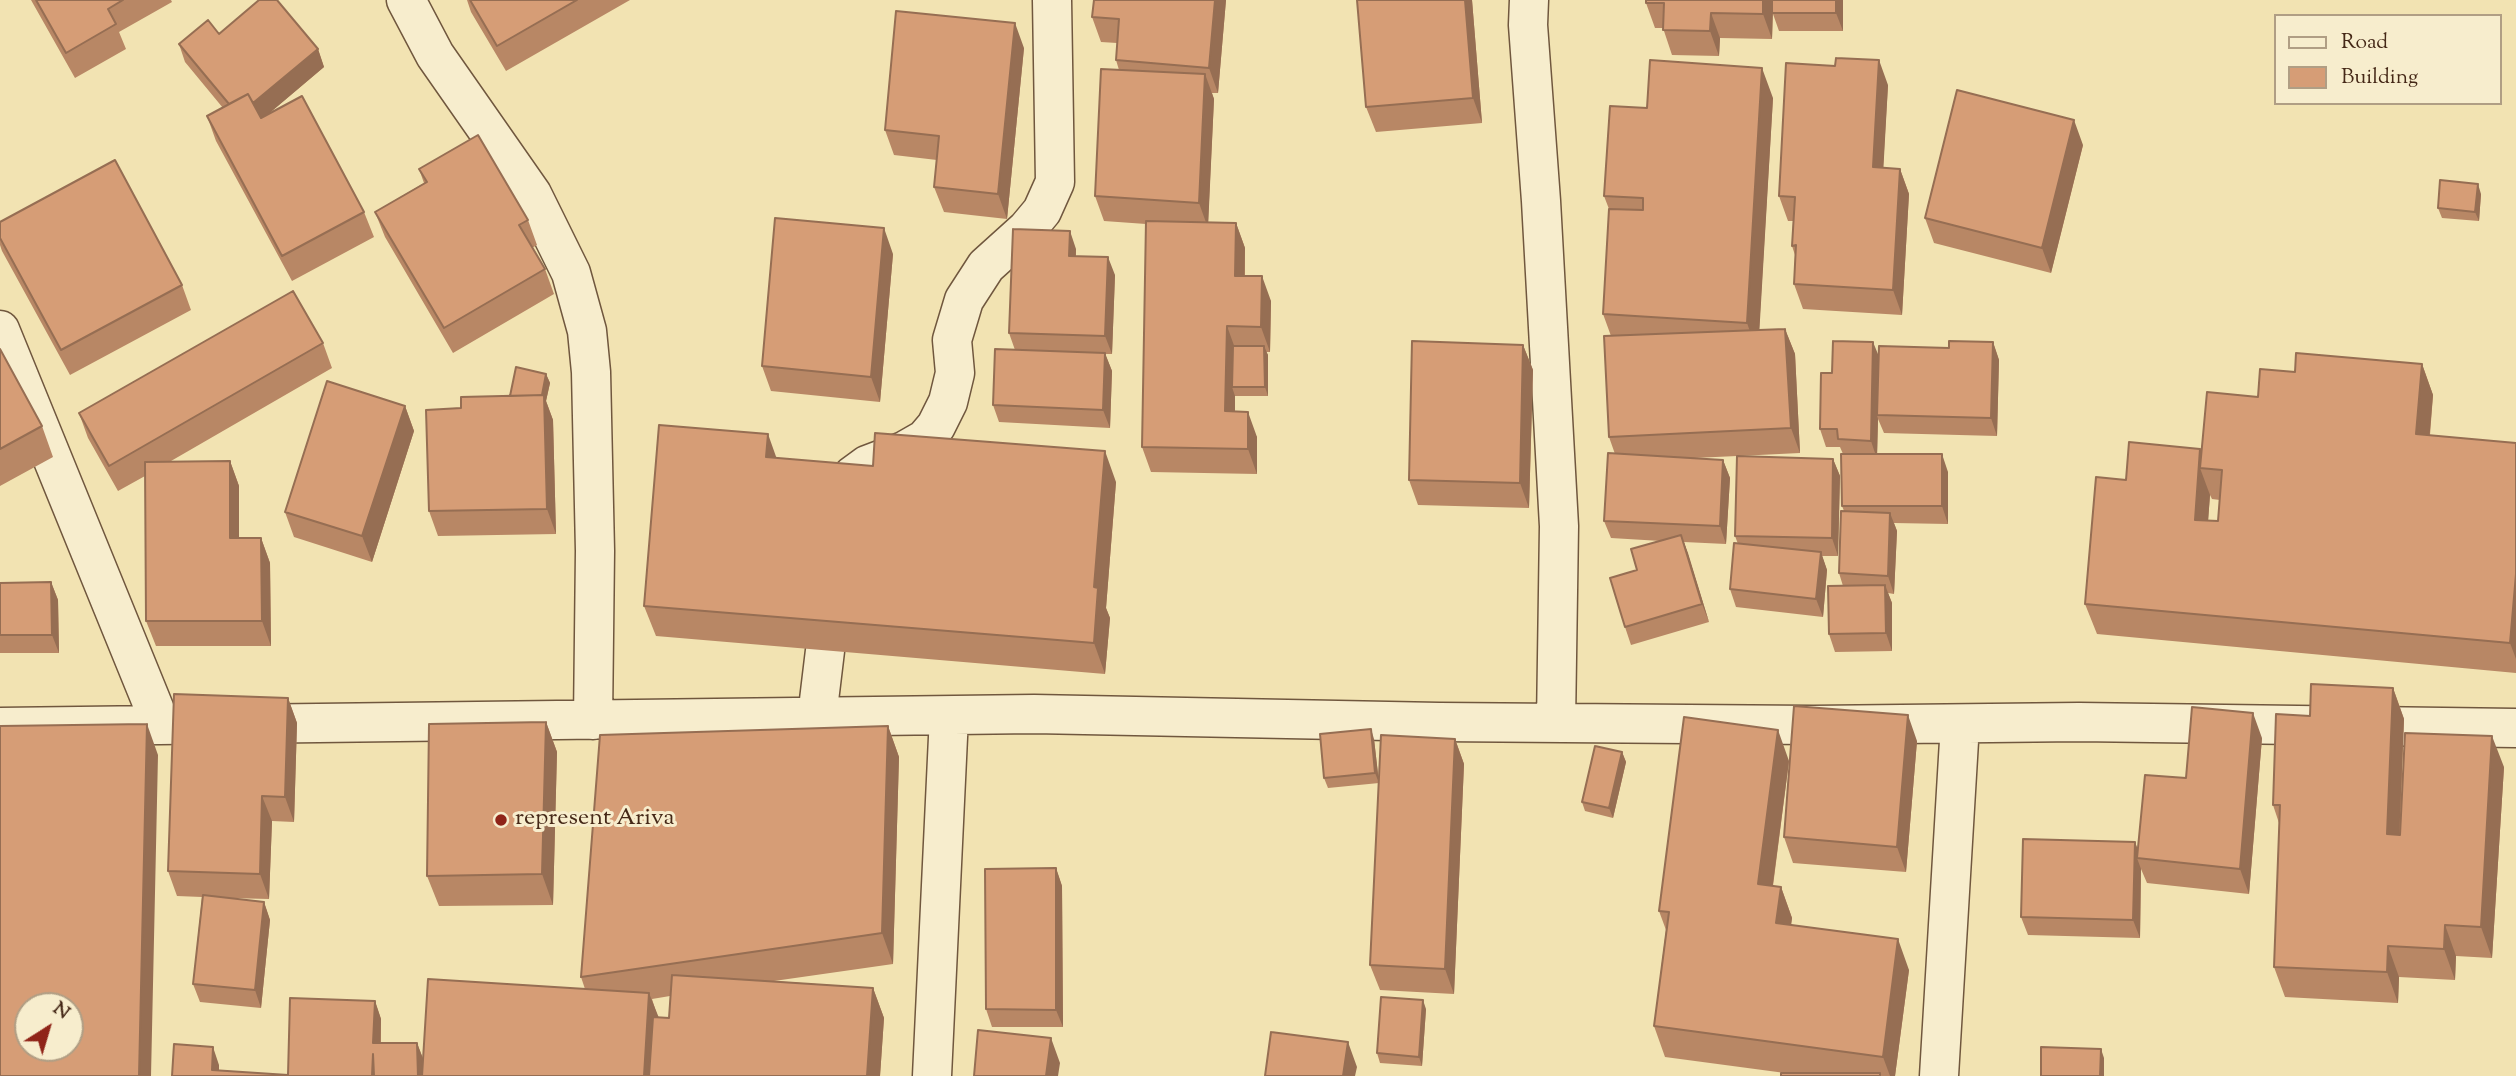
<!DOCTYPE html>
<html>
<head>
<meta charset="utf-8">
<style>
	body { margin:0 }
	#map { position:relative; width:2516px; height:1076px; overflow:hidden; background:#f2e3b2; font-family:"Sorts Mill Goudy",serif }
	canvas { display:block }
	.legend { position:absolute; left:2274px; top:14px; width:228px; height:91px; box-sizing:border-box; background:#f7edcd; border:2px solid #b09e84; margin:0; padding:9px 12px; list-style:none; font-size:21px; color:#452817 }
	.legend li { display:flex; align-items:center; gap:14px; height:35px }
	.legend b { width:35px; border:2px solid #b09e84 }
	.north { position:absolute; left:14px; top:992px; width:70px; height:70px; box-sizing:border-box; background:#f7edcd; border:2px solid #b09e84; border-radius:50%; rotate:37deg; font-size:19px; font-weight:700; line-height:28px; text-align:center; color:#452817 }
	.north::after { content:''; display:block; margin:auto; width:24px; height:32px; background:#8f2418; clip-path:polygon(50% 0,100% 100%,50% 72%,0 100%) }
</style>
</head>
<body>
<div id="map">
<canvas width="2516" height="1076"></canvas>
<ul class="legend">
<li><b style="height:9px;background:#f7edcd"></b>Road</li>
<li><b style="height:19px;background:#d69d76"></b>Building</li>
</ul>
<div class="north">N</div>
</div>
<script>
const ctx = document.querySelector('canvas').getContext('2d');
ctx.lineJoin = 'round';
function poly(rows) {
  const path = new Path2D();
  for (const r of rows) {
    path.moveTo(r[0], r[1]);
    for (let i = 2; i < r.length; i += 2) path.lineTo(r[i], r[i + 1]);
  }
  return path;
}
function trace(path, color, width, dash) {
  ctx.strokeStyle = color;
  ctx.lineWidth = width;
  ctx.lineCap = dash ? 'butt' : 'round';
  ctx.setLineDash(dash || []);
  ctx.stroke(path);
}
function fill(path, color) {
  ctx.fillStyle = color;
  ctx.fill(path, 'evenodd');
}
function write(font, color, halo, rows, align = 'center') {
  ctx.font = font + ' "Sorts Mill Goudy",serif';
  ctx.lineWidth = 6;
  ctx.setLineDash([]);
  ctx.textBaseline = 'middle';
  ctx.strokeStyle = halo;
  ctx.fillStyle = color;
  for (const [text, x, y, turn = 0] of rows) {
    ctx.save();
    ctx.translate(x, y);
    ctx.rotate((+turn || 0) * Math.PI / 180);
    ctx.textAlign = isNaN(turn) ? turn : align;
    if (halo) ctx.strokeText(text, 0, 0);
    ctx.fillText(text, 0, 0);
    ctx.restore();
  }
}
const minor = poly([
	[406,0,435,55,532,194,571,273,587,331,591,372,595,551,593,720],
	[1529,0,1528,25,1541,201,1559,526,1556,723],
	[0,330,161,725],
	[842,509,844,495,852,476,867,465,904,451,925,439,936,426,948,402,955,373,952,340,964,300,986,266,1027,229,1042,211,1055,182,1052,0],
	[817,717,831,601],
	[0,727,1034,714,1439,722,1813,725,2079,722,2516,728],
	[932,1076,949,716],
	[1939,1076,1960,724]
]);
trace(minor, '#70573e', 41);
trace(minor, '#f7edcd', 38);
fill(poly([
	[31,0,171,0,172,2,119,32,126,49,75,78],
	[467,0,630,0,506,71,471,12],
	[1226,0,1218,93,1212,93,1214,99,1208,222,1236,223,1245,248,1245,276,1271,301,1270,352,1266,352,1268,355,1268,396,1235,396,1235,412,1257,437,1257,474,1151,472,1142,447,1146,224,1104,221,1095,196,1119,70,1116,60,1117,43,1101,42,1092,17],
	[1472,0,1482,123,1376,132,1366,107],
	[1646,0,1843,0,1843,31,1779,31,1773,14,1772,39,1720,38,1719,56,1672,55,1663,28,1655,28,1646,3],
	[219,34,318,49,324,67,267,115,364,212,374,237,292,281,216,141,207,116,223,108,185,62,179,44],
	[1024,48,1007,219,944,212,934,187,937,160,894,155,885,130],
	[1888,85,1883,168,1900,169,1909,194,1902,315,1803,309,1794,284,1795,255,1792,246,1793,221,1788,221,1779,196],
	[1773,98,1759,330,1785,329,1795,354,1800,453,1738,456,1833,459,1840,476,1838,556,1822,556,1827,570,1823,617,1736,607,1730,589,1738,544,1735,536,1737,456,1694,458,1723,460,1730,478,1726,544,1684,542,1709,622,1631,645,1625,627,1637,570,1661,541,1611,538,1604,521,1615,454,1609,437,1611,336,1603,314,1609,209,1604,196,1647,108],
	[2083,145,2051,273,1934,243,1925,218],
	[419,169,528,220,537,245,532,248,545,269,554,294,453,353,385,237,375,212,424,183],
	[2481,194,2479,221,2442,218,2438,208],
	[0,238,182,285,191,310,70,375,2,251,0,245],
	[1076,249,1076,256,1115,275,1112,354,1105,354,1112,371,1110,428,999,422,993,405,1015,350,1009,333],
	[893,254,880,402,771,391,762,366],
	[1993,342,1999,360,1997,436,1884,433,1878,419,1877,454,1948,472,1948,524,1894,523,1897,531,1894,594,1888,593,1892,603,1892,651,1835,652,1829,634,1843,586,1839,573,1844,511,1842,506,1843,454,1840,447,1826,447,1820,429,1832,373,1879,356],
	[323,343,332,368,171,461,230,461,239,486,239,538,261,538,270,563,271,646,156,646,146,621,145,476,118,491,88,438,79,413],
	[1523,345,1533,370,1529,508,1418,505,1409,480],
	[0,349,42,426,53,457,0,486],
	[2422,364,2433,395,2430,435,2516,443,2516,673,2097,634,2085,604,2126,480,2200,449,2202,453,2258,397,2295,372],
	[2210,495,2212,499,2220,500,2218,521,2208,520],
	[546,374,550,383,546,401,553,420,556,534,438,536,429,511,461,408,510,396],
	[405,406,414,431,372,562,294,537,285,512],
	[777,458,873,466,1116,482,1106,608,1110,618,1105,674,656,636,644,606],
	[51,582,58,600,59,653,0,653,0,583],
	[2393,688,2404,719,2400,835,2504,767,2492,958,2456,956,2455,980,2399,977,2398,1003,2285,997,2274,967,2279,823,2273,805,2310,716],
	[288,698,297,723,294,822,272,821,269,899,229,898,264,902,270,920,261,1008,200,1002,193,984,202,897,177,896,168,871],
	[546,722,557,752,553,905,439,906,427,876],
	[888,726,899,757,893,964,774,981,873,988,884,1018,880,1076,172,1076,219,1065,219,1071,288,1075,375,1001,381,1019,381,1043,417,1043,423,1059,585,989,581,977],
	[670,996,669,1018,658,1018,652,999],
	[2262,738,2249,894,2147,883,2141,869,2140,938,2028,935,2021,917,2135,842,2138,851,2186,778],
	[1374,739,1379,782,1455,739,1464,764,1454,994,1380,990,1370,965,1379,783,1328,788,1324,778],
	[1917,741,1906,872,1793,863,1784,837],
	[1622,752,1626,762,1613,818,1585,811,1582,802],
	[1789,761,1773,886,1781,887,1792,918,1791,925,1909,970,1895,1076,1781,1076,1785,1073,1665,1057,1654,1026,1666,930,1659,911],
	[1056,868,1062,886,1063,1027,992,1027,986,1009],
	[1426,1009,1422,1066,1380,1063,1377,1053]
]), '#b88765');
fill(poly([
	[1215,0,1226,0,1218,93,1209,68],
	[1465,0,1472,0,1482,123,1473,98],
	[1763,0,1773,0,1772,39,1763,14],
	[1836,0,1843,0,1843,31,1836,13],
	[1711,13,1720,38,1719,56,1710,31],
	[1015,23,1024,48,1007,219,998,194],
	[318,49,324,67,259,122,252,104],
	[1879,60,1888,85,1882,193,1873,167],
	[1762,68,1773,98,1758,354,1747,323],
	[1205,74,1214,99,1208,228,1199,203],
	[2074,120,2083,145,2051,273,2042,248],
	[1900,169,1909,194,1902,315,1893,290],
	[2478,184,2481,194,2479,221,2475,212],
	[1236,223,1245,248,1244,301,1235,276],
	[884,228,893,254,880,402,871,377],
	[1070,231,1076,249,1075,274,1069,256],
	[1108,257,1115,275,1112,354,1105,336],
	[1262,276,1271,301,1270,352,1261,327],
	[1227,326,1236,351,1232,387,1235,396,1235,436,1225,411],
	[1785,329,1795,354,1800,453,1791,428],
	[1873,342,1880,359,1877,415,1878,419,1877,459,1871,441],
	[1993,342,1999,360,1997,436,1991,418],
	[1523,345,1533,370,1529,508,1520,483],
	[1264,346,1268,355,1268,396,1265,387],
	[1105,353,1112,371,1110,428,1103,410],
	[2422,364,2433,395,2427,465,2416,434],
	[546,374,550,383,546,401,553,420,556,534,547,509,538,410],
	[405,406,414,431,372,562,362,536],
	[1248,412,1257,437,1257,474,1248,449],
	[768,434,779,465,766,457],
	[2200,449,2208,469,2200,468,2210,495,2206,550,2195,520],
	[1105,451,1116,482,1106,608,1110,618,1105,674,1094,643,1094,587],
	[1942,454,1948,472,1948,524,1942,506],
	[1833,459,1840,476,1838,556,1832,538],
	[1723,460,1730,478,1726,544,1720,526],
	[230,461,239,486,239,563,230,538],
	[1890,513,1897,531,1894,594,1888,576],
	[1681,535,1688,553,1709,622,1702,604],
	[261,538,270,563,271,646,262,621],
	[1821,552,1827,570,1823,617,1816,599],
	[2516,574,2516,659,2510,643],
	[51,582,58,600,59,653,52,635],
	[1885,585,1892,603,1892,651,1886,633],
	[2393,688,2404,719,2398,865,2387,834],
	[288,698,297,723,294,822,285,797],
	[2253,713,2262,738,2249,894,2240,869],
	[1908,715,1917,741,1906,872,1897,847],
	[546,722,557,752,553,905,542,874],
	[147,724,158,755,151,1076,139,1076],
	[888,726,899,757,893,964,882,933],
	[1371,729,1374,739,1379,783,1375,773],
	[1778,730,1789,761,1769,914,1758,884],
	[2492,736,2504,767,2492,958,2481,927],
	[1455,739,1464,764,1454,994,1445,969],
	[1622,752,1626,762,1613,818,1609,808],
	[262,796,272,821,269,899,260,874],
	[2135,842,2141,858,2137,858,2141,869,2140,938,2133,920],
	[1056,868,1062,886,1063,1027,1056,1010],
	[1781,887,1792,918,1787,954,1776,923],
	[264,902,270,920,261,1008,255,990],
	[2445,925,2456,956,2455,980,2444,949],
	[1898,939,1909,970,1895,1076,1890,1076,1883,1057],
	[2388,946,2399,977,2398,1003,2387,972],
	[873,988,884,1018,880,1076,867,1076],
	[649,993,659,1018,655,1076,644,1076],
	[1423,1000,1426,1009,1422,1066,1419,1057],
	[375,1001,381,1019,380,1061,373,1043],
	[1051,1038,1060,1063,1058,1076,1046,1076],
	[1348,1042,1357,1067,1355,1076,1343,1076],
	[417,1043,424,1061,424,1076,418,1076],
	[213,1047,219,1065,219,1076,212,1070],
	[2101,1049,2104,1058,2104,1076,2100,1076]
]), '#966e53');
const building = poly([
	[36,0,123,0,108,9,116,24,66,53,36,0],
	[259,0,277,0,318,49,253,103,248,94,229,104,179,44,208,20,219,34,259,0],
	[470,0,577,0,497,46,470,0],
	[1094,0,1215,0,1209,68,1116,60,1119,19,1092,17,1094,0],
	[1357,0,1465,0,1473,98,1366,107,1357,0],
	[1646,0,1763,0,1763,14,1711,13,1710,31,1663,30,1664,3,1646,3,1646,0],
	[1772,0,1836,0,1836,13,1772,13,1772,0],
	[896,11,1015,23,998,194,934,187,939,136,885,130,896,11],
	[1836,58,1879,60,1873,167,1900,169,1893,290,1794,284,1796,245,1792,246,1795,197,1779,196,1786,63,1835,66,1836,58],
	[1650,60,1762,68,1747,323,1603,314,1609,209,1643,210,1643,198,1604,196,1610,106,1647,108,1650,60],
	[1101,69,1205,74,1199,203,1095,196,1101,69],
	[1957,90,2074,120,2042,248,1925,218,1957,90],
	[248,94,261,118,302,96,364,212,282,256,207,116,248,94],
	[478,135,528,220,519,225,545,269,444,328,375,212,427,182,419,169,478,135],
	[115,160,182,285,61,350,0,238,0,222,115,160],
	[2440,180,2478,184,2475,212,2438,208,2440,180],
	[775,218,884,228,871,377,762,366,775,218],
	[1146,221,1236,223,1235,276,1262,276,1261,327,1227,326,1225,411,1248,412,1248,449,1142,447,1146,221],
	[1013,229,1070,231,1069,256,1108,257,1105,336,1009,333,1013,229],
	[293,291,323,343,109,466,79,413,293,291],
	[1785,329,1791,428,1609,437,1604,336,1785,329],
	[1412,341,1523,345,1520,483,1409,480,1412,341],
	[1833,341,1873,342,1871,441,1838,439,1837,429,1820,429,1821,373,1832,373,1833,341],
	[1949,341,1993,342,1991,418,1877,415,1879,346,1949,348,1949,341],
	[1233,346,1264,346,1265,387,1232,387,1233,346],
	[0,349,42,426,0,449,0,349],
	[995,349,1105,353,1103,410,993,405,995,349],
	[2296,353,2422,364,2416,434,2516,443,2516,574,2510,643,2085,604,2096,477,2126,480,2129,442,2200,449,2195,520,2218,521,2222,470,2200,468,2207,392,2258,397,2260,369,2295,372,2296,353],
	[516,367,546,374,542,395,510,396,516,367],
	[327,381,405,406,362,536,285,512,327,381],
	[544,395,547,509,429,511,426,410,461,408,461,397,544,395],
	[659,425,768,434,766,457,873,466,875,433,1105,451,1094,587,1098,588,1094,643,644,606,659,425],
	[1608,453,1723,460,1720,526,1604,521,1608,453],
	[1841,454,1942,454,1942,506,1842,506,1841,454],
	[1737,456,1833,459,1832,538,1735,536,1737,456],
	[230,461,230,538,261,538,262,621,146,621,145,462,230,461],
	[1841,511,1890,513,1888,576,1839,573,1841,511],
	[1681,535,1702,604,1625,627,1610,578,1637,570,1631,549,1681,535],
	[1734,543,1821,552,1816,599,1730,589,1734,543],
	[51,582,52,635,0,635,0,583,51,582],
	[1885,585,1886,633,1829,634,1828,586,1885,585],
	[2311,684,2393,688,2387,834,2400,835,2405,733,2492,736,2481,927,2445,925,2444,949,2388,946,2387,972,2274,967,2280,805,2273,805,2276,714,2310,716,2311,684],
	[174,694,288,698,285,797,262,796,260,874,168,871,174,694],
	[1794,706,1908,715,1897,847,1784,837,1794,706],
	[2192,707,2253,713,2240,869,2137,858,2145,775,2186,778,2192,707],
	[1684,717,1778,730,1758,884,1781,887,1776,923,1898,939,1883,1057,1654,1026,1669,912,1659,911,1684,717],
	[546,722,542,874,427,876,429,724,546,722],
	[147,724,139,1076,0,1076,0,726,147,724],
	[28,1006,70,1006,70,1048,28,1048,28,1006],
	[888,726,882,933,581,977,600,735,888,726],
	[1371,729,1375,773,1324,778,1320,734,1371,729],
	[1381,735,1455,739,1445,969,1370,965,1381,735],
	[1595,746,1622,752,1609,808,1582,802,1595,746],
	[2023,839,2135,842,2133,920,2021,917,2023,839],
	[1056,868,1056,1010,986,1009,985,869,1056,868],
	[203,895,264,902,255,990,193,984,203,895],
	[672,975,873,988,867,1076,649,1076,653,1017,669,1018,672,975],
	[428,979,649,993,644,1076,422,1076,428,979],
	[1381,997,1423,1000,1419,1057,1377,1053,1381,997],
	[290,998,375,1001,373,1043,417,1043,418,1076,374,1076,373,1054,372,1076,172,1076,174,1044,213,1047,212,1070,288,1075,290,998],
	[978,1030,1051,1038,1046,1076,974,1076,978,1030],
	[1271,1032,1348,1042,1343,1076,1265,1076,1271,1032],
	[2041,1047,2101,1049,2100,1076,2041,1076,2041,1047],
	[1781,1073,1880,1073,1880,1076,1781,1076,1781,1073]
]);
fill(building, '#d69d76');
trace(building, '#966e53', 2);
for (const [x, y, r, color] of [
	[501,820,7,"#8f2418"]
]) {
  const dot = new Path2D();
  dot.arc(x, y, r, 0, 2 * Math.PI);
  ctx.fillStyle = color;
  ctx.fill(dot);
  trace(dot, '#f7edcd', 2.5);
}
write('24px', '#452817', '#f7edcd', [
	["represent Ariva",515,820]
], 'left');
</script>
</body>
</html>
